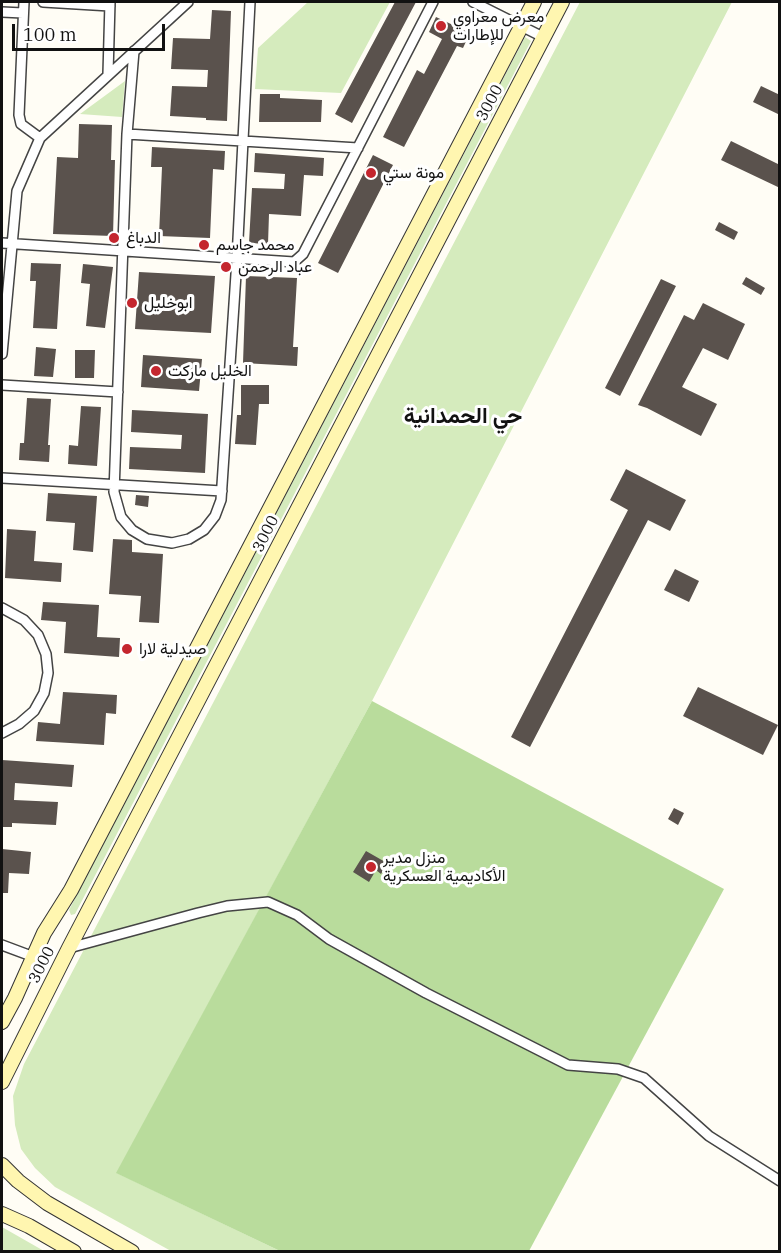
<!DOCTYPE html>
<html>
<head>
<meta charset="utf-8">
<style>
	body { margin:0 }
	#map { position:relative; width:781px; height:1253px; overflow:hidden; background:#fffdf5; font-family:"IBM Plex Serif",serif }
	canvas { display:block }
	.frame { position:absolute; inset:0; border:3px solid #111; pointer-events:none }
	.scale { position:absolute; left:12px; top:24px; width:153px; height:27px; box-sizing:border-box; border:3px solid #111; border-top:0; padding-left:8px; font-size:18px; line-height:21px; white-space:nowrap; color:#111; -webkit-text-stroke:4px #fff; paint-order:stroke }
</style>
</head>
<body>
<div id="map">
<canvas width="781" height="1253"></canvas>
<div class="frame"></div>
<div class="scale">100 m</div>
</div>
<script>
const ctx = document.querySelector('canvas').getContext('2d');
ctx.lineJoin = 'round';
function fill(path, color) {
  ctx.fillStyle = color;
  ctx.fill(path, 'evenodd');
}
function poly(rows) {
  const path = new Path2D();
  for (const r of rows) {
    path.moveTo(r[0], r[1]);
    for (let i = 2; i < r.length; i += 2) path.lineTo(r[i], r[i + 1]);
  }
  return path;
}
function trace(path, color, width, dash) {
  ctx.strokeStyle = color;
  ctx.lineWidth = width;
  ctx.lineCap = dash ? 'butt' : 'round';
  ctx.setLineDash(dash || []);
  ctx.stroke(path);
}
function write(font, color, halo, rows, align = 'center') {
  ctx.font = font + ' "IBM Plex Serif",Vazirmatn,serif';
  ctx.lineWidth = 6;
  ctx.setLineDash([]);
  ctx.textBaseline = 'middle';
  ctx.strokeStyle = halo;
  ctx.fillStyle = color;
  for (const [text, x, y, turn = 0] of rows) {
    ctx.save();
    ctx.translate(x, y);
    ctx.rotate((+turn || 0) * Math.PI / 180);
    ctx.textAlign = isNaN(turn) ? turn : align;
    if (halo) ctx.strokeText(text, 0, 0);
    ctx.fillText(text, 0, 0);
    ctx.restore();
  }
}
fill(poly([
	[308,2,390,2,341,93,255,89,258,48],
	[580,2,732,2,372,701,117,1173,280,1251,171,1251,55,1187,35,1168,21,1149,15,1125,13,1096,24,1064],
	[525,37,531,41,75,914,71,915,69,910],
	[125,81,122,117,80,114],
	[2,1227,44,1251,2,1251]
]), '#d5ebbd');
fill(poly([
	[372,701,724,889,529,1251,280,1251,116,1173]
]), '#b9dc9c');
fill(poly([
	[395,2,416,2,352,123,335,114],
	[212,10,231,11,227,121,206,120,206,118,170,116,172,86,207,87,208,70,171,69,173,38,210,39],
	[436,17,470,33,463,48,457,46,404,147,383,137,417,70,424,74,442,39,429,32],
	[761,86,780,95,780,115,753,102],
	[260,94,280,94,280,98,322,100,321,122,259,122],
	[79,124,112,125,111,160,115,160,113,236,53,234,57,157,78,158],
	[731,141,780,165,780,188,721,160],
	[152,147,225,151,224,170,213,169,210,238,159,236,162,167,151,167],
	[255,153,324,158,323,176,304,175,301,216,269,214,268,244,249,243,252,188,284,189,285,174,254,172],
	[373,155,393,165,338,273,318,263],
	[719,222,738,232,734,240,715,230],
	[31,263,61,264,57,329,33,328,36,281,30,281],
	[83,264,113,267,105,328,86,326,90,284,81,283],
	[139,272,215,276,211,333,135,329],
	[246,276,297,278,293,347,298,347,297,366,243,363],
	[746,277,765,288,761,295,742,284],
	[661,279,676,286,620,396,605,388],
	[703,303,745,324,728,360,703,348,682,387,717,404,701,436,647,408,638,405,684,315,694,320],
	[36,347,56,349,53,377,34,376],
	[75,350,95,350,94,378,75,378],
	[143,355,202,359,199,391,141,387],
	[241,385,269,385,269,404,259,404,256,445,235,444,237,415,241,415],
	[27,398,51,399,48,445,50,445,49,462,19,460,20,443,24,443],
	[81,406,101,407,97,466,68,464,69,445,78,446],
	[132,410,208,414,205,473,129,469,130,447,181,449,182,435,131,432],
	[626,469,686,500,670,531,648,520,530,747,511,737,628,510,610,500],
	[48,493,97,496,93,552,73,550,75,523,46,521],
	[136,495,149,496,148,507,135,505],
	[7,529,36,531,34,561,62,563,61,582,5,578],
	[113,539,132,540,132,552,163,554,159,623,139,622,141,596,109,594],
	[675,569,699,581,689,602,664,590],
	[43,602,99,605,97,637,120,638,119,657,64,653,66,622,41,620],
	[698,687,778,725,763,755,683,716],
	[63,692,117,695,116,714,106,713,104,745,36,741,38,722,60,724],
	[2,760,74,765,72,787,15,783,14,800,58,802,56,825,12,823,12,827,2,827],
	[674,808,684,813,678,825,668,819],
	[2,849,31,852,29,874,9,873,8,893,2,893],
	[366,851,387,863,381,874,376,870,369,882,353,872]
]), '#5a524d');
const street = poly([
	[24,2,19,115,21,124,40,138],
	[43,2,110,6],
	[473,2,543,37],
	[2,12,23,13],
	[134,51,127,134,114,492,121,517,132,530,147,539,172,543,189,539,204,530,215,516,221,500,237,259,250,2],
	[108,74,110,2],
	[127,134,358,148],
	[2,243,294,262,303,254,433,2],
	[2,354,17,191,40,138,188,2],
	[2,385,118,392],
	[2,478,222,491],
	[2,608,24,620,38,635,46,654,48,673,44,693,34,711,19,724,2,733],
	[2,945,34,957],
	[69,948,198,913,227,906,268,902,297,915,329,939,426,993,568,1065,618,1069,644,1078,709,1136,780,1181]
]);
const secondary = poly([
	[2,1022,15,998,44,933,71,890,534,2],
	[2,1082,69,948,562,2],
	[2,1165,18,1181,47,1203,132,1252],
	[2,1214,29,1226,74,1252]
]);
trace(street, '#444', 12);
trace(secondary, '#333', 16);
trace(street, '#fff', 9);
trace(secondary, '#fff6b0', 14);
for (const [x, y, r, color] of [
	[441,26,6,"#c4262e"],
	[371,173,6,"#c4262e"],
	[114,238,6,"#c4262e"],
	[204,245,6,"#c4262e"],
	[226,267,6,"#c4262e"],
	[132,303,6,"#c4262e"],
	[156,371,6,"#c4262e"],
	[127,649,6,"#c4262e"],
	[371,867,6,"#c4262e"]
]) {
  const dot = new Path2D();
  dot.arc(x, y, r, 0, 2 * Math.PI);
  ctx.fillStyle = color;
  ctx.fill(dot);
  trace(dot, '#fff', 2);
}
write('16px', '#111', '#fff', [
	["معرض معراوي",453,17],
	["للإطارات",453,35],
	["مونة ستي",383,173],
	["الدباغ",126,238],
	["محمد جاسم",216,245],
	["عباد الرحمن",238,267],
	["ابوخليل",144,303],
	["الخليل ماركت",168,371],
	["صيدلية لارا",139,649],
	["منزل مدير",383,858],
	["الأكاديمية العسكرية",383,876]
], 'left');
write('16px', '#111', '#fff', [
	["3000",490,103,-62],
	["3000",266,534,-63],
	["3000",42,965,-63]
]);
write('bold 22px', '#111', '#fff', [
	["حي الحمدانية",463,417]
]);
</script>
</body>
</html>
